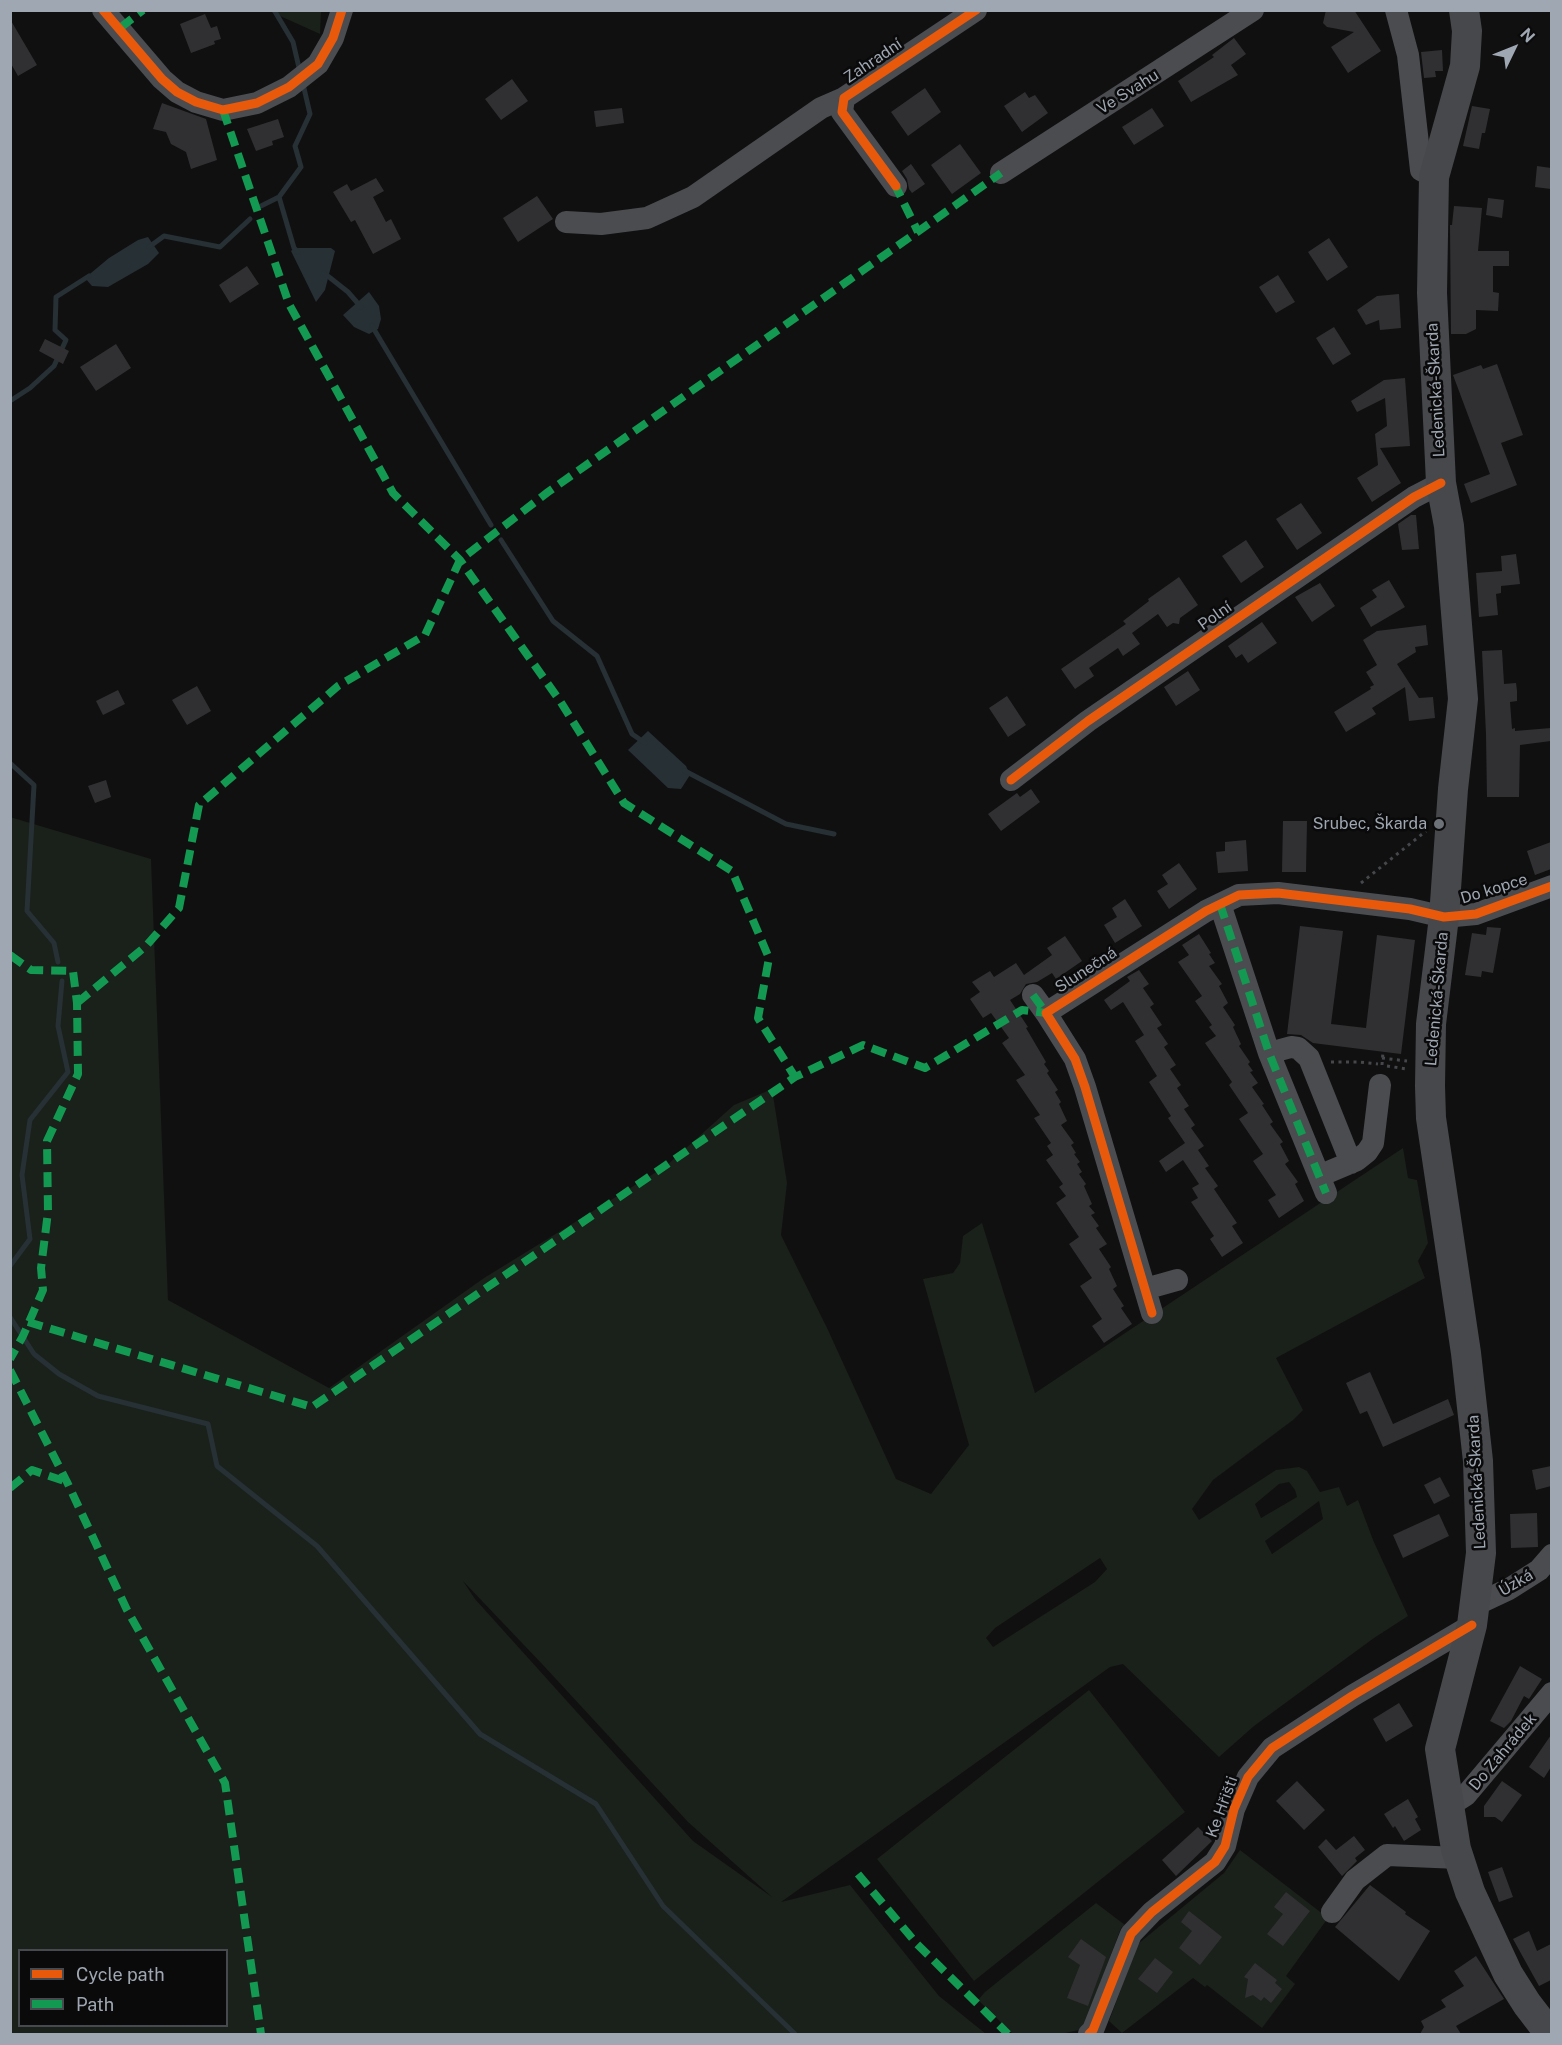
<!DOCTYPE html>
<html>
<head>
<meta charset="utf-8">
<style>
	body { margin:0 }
	#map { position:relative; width:1562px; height:2045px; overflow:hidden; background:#101010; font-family:"Public Sans",sans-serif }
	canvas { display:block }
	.frame { position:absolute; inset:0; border:12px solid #9fa7b2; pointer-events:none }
	.legend { position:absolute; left:18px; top:1949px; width:210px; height:78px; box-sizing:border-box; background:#0a0a0b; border:2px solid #46494e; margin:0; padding:8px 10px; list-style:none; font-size:18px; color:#9fa7b2 }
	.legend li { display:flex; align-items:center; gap:12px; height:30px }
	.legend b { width:30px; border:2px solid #46494e }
	.north { position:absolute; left:1484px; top:18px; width:60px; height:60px; -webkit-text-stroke:4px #0a0a0b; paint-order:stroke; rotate:47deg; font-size:16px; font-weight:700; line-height:24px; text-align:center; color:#9fa7b2 }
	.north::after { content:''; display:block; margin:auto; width:21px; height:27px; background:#9fa7b2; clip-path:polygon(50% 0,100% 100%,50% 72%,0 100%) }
</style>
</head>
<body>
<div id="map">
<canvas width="1562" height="2045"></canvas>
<div class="frame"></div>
<ul class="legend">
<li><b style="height:8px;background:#e8590c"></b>Cycle path</li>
<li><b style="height:8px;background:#139951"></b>Path</li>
</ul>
<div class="north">N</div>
</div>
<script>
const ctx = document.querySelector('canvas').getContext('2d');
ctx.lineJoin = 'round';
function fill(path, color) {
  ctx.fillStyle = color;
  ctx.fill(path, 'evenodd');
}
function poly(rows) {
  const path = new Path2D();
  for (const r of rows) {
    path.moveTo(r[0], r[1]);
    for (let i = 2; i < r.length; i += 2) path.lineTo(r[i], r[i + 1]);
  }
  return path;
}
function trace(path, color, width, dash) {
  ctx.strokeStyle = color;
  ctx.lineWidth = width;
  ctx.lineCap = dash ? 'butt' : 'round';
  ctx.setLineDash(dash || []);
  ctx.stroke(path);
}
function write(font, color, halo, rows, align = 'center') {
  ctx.font = font + ' "Public Sans",sans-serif';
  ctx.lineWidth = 5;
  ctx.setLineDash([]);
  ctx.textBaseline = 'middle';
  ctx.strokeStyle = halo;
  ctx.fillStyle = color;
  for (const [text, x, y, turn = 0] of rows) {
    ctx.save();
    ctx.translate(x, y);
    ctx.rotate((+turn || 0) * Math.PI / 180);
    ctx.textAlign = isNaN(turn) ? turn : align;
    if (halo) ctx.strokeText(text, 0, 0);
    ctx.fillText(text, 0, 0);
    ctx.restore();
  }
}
fill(poly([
	[269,11,321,11,320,34],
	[10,817,151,859,168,1300,329,1388,484,1278,666,1166,734,1105,772,1089,787,1183,781,1235,828,1330,896,1479,931,1494,969,1445,923,1279,953,1273,960,1263,963,1236,982,1223,1035,1393,1403,1148,1408,1178,1417,1180,1428,1243,1418,1261,1425,1278,1276,1358,1303,1410,1293,1420,1213,1480,1192,1509,1199,1520,1276,1470,1299,1467,1307,1471,1320,1492,1339,1487,1347,1506,1358,1500,1373,1540,1408,1616,1374,1638,1254,1726,1219,1757,1123,1664,1110,1667,781,1902,850,1885,939,1996,986,2034,11,2034],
	[1289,1482,1295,1490,1297,1497,1261,1518,1255,1504,1279,1484],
	[1319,1501,1323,1519,1272,1554,1265,1541],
	[1100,1558,1107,1569,1095,1582,993,1647,986,1638,995,1628],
	[463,1581,543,1665,688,1822,772,1897,693,1841,475,1599],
	[20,1950,226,1950,226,2026,20,2026],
	[1089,1690,1185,1812,974,1981,877,1859],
	[1240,1850,1328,1918,1286,1976,1295,1984,1262,2028,1207,1985,1205,1987,1193,1978,1122,2033,1109,2021,1138,1944,1224,1873],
	[1096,1903,1125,1925,1121,1928,1083,2029,1061,2034,1013,2034,978,2000,985,1992]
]), '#1a201a');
fill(poly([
	[148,237,159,253,148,264,108,287,92,286,85,278,109,258,138,240],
	[294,248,331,248,335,251,325,290,316,302,291,251],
	[369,292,379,306,381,319,378,329,369,334,354,327,343,315],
	[648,731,686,766,690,775,681,789,668,788,628,750]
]), '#263035');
trace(poly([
	[274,10,293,42,300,72],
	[279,197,294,248,298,252],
	[261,206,279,197,301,167,295,146,310,114,303,84],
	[149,247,164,236,220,247,250,219],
	[324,273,348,292,361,307],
	[372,326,491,525],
	[10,401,30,388,54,366,66,340,55,330,56,297,89,276],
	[501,540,553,621,597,656,632,734,645,743],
	[10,763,34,785,27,911,54,943,58,962],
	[685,771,786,824,834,834],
	[10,1266,30,1239,22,1175,30,1120,68,1072,58,1026,62,981],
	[10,1317,34,1354,59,1374,98,1396,208,1424,217,1466,317,1546,480,1734,596,1804,663,1906,795,2034]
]), '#263035', 5);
fill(poly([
	[1326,10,1354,10,1381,51,1348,73,1331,47,1354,32,1327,27,1323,23],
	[205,14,211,28,217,26,221,39,214,41,215,44,191,53,180,24],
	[10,19,37,65,18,76,10,62],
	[1234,38,1246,54,1231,65,1238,75,1191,102,1178,81,1214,57,1212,55],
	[1442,50,1443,71,1435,71,1436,77,1424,78,1421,52],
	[512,79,528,101,501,120,485,99],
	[925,88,941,112,908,136,891,112],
	[1025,92,1029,98,1035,95,1048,113,1022,132,1004,106],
	[162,103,206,119,217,160,191,169,186,152,171,144,166,132,153,129],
	[1472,106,1490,109,1485,133,1482,133,1479,149,1463,146],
	[622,108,624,123,596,127,594,111],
	[1152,108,1164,126,1134,145,1122,127],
	[278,119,284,137,272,141,273,145,256,151,247,129],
	[960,144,981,173,952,194,931,165],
	[911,164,925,184,912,193,909,189,907,179,902,171],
	[1537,166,1551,168,1551,189,1535,187],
	[376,178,384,191,373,197,386,222,391,219,401,239,373,254,355,220,351,222,333,192,347,184,351,191],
	[537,196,553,219,518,242,503,218],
	[1488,198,1504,200,1502,218,1486,215],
	[1454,206,1482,208,1478,251,1509,251,1509,266,1493,266,1493,292,1499,293,1498,311,1476,310,1476,329,1466,334,1451,334,1450,225,1452,225],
	[1329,238,1348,267,1327,281,1308,252],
	[247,266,259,284,230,303,219,285],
	[1278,275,1295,302,1276,313,1259,287],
	[1399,294,1401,328,1380,330,1379,320,1366,325,1357,310,1377,296],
	[1334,327,1351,354,1333,365,1316,338],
	[45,339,69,351,63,364,39,351],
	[116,344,131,368,96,391,80,367],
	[1497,364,1523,435,1501,443,1517,485,1471,503,1464,484,1490,474,1453,375,1481,365,1483,369],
	[1405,378,1410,446,1380,448,1401,483,1372,502,1357,478,1378,465,1375,434,1387,426,1385,398,1357,412,1351,401,1384,380],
	[1301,503,1322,533,1297,550,1276,519],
	[1411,515,1416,515,1419,549,1402,550,1398,524],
	[1246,540,1264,567,1241,583,1222,556],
	[1516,554,1520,584,1501,586,1501,593,1496,594,1498,615,1479,617,1476,573,1502,571,1501,556],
	[1179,577,1198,605,1180,618,1179,624,1173,623,1167,627,1158,614,1132,633,1140,644,1123,656,1118,648,1089,668,1094,676,1075,689,1061,669,1126,624,1123,621,1149,601,1148,599],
	[1389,580,1405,607,1371,627,1360,608,1377,597,1372,590],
	[1320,583,1335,606,1312,622,1295,597],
	[1262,622,1277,643,1248,663,1242,654,1236,658,1228,646],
	[1426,625,1428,645,1415,647,1416,652,1397,664,1419,698,1433,697,1435,718,1409,721,1405,687,1372,708,1376,714,1346,732,1334,712,1371,689,1370,687,1374,685,1366,672,1377,665,1363,640,1377,631],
	[1502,650,1504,684,1516,683,1517,691,1517,701,1510,702,1512,729,1515,728,1515,731,1551,728,1551,741,1520,745,1519,797,1487,797,1486,734,1482,651],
	[1188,671,1200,690,1176,706,1164,687],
	[197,686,211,711,187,725,172,700],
	[118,690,125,704,103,715,96,701],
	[1007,696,1026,725,1008,737,989,708],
	[106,780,111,797,95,803,88,786],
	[1031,789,1040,802,1001,831,988,814,1017,793,1020,797],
	[1283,821,1307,821,1306,872,1282,872],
	[1246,840,1248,871,1218,873,1216,852,1225,851,1225,842],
	[1551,842,1551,869,1535,875,1527,851],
	[1179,863,1197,889,1169,909,1157,891,1168,884,1162,875],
	[1125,899,1142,926,1115,943,1104,925,1117,917,1112,908],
	[1300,926,1343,931,1331,1024,1366,1028,1377,935,1415,940,1401,1054,1313,1043,1301,1035,1287,1034],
	[1487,927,1501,928,1493,973,1482,971,1481,977,1465,975,1472,933,1486,935],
	[1199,934,1211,953,1209,954,1215,963,1209,966,1222,984,1219,986,1228,1003,1223,1007,1235,1025,1233,1027,1241,1044,1239,1046,1250,1062,1248,1064,1253,1071,1250,1072,1258,1083,1252,1087,1264,1104,1262,1105,1273,1122,1270,1124,1283,1142,1280,1144,1289,1161,1285,1164,1298,1182,1295,1184,1304,1201,1279,1218,1268,1200,1276,1195,1253,1161,1263,1154,1239,1119,1248,1113,1229,1085,1232,1082,1205,1043,1216,1036,1209,1027,1212,1025,1195,1001,1202,996,1178,962,1189,955,1182,945],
	[1065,936,1082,961,1056,979,1052,973,1037,982,1026,984,1020,994,1010,1000,1028,1027,1026,1028,1046,1062,1044,1064,1049,1071,1047,1073,1058,1090,1055,1092,1061,1102,1059,1104,1067,1121,1061,1125,1074,1143,1071,1145,1076,1153,1074,1154,1080,1162,1077,1164,1082,1172,1079,1174,1086,1184,1084,1186,1092,1204,1089,1206,1095,1213,1091,1215,1099,1226,1096,1228,1107,1244,1099,1249,1111,1267,1109,1269,1117,1286,1113,1289,1124,1306,1121,1308,1132,1324,1104,1343,1092,1326,1102,1319,1080,1286,1092,1278,1069,1244,1079,1237,1056,1203,1066,1196,1059,1187,1063,1184,1046,1160,1053,1155,1047,1146,1051,1143,1034,1118,1040,1115,1016,1080,1025,1075,1002,1043,1009,1038,991,1013,983,1018,970,999,980,992,972,982,990,971,994,977,1016,963,1024,975,1052,955,1047,948],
	[1139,970,1149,984,1143,988,1154,1004,1150,1007,1162,1025,1157,1028,1168,1044,1164,1047,1176,1065,1170,1069,1181,1085,1177,1088,1189,1106,1184,1109,1195,1125,1191,1128,1204,1146,1198,1150,1209,1166,1205,1168,1218,1186,1214,1189,1237,1223,1232,1226,1243,1243,1222,1257,1210,1239,1214,1236,1191,1202,1198,1198,1192,1188,1199,1184,1183,1160,1166,1172,1159,1161,1185,1143,1168,1118,1171,1116,1149,1082,1157,1076,1135,1041,1144,1035,1123,1002,1111,1010,1104,1000,1130,981,1127,977],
	[1370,1372,1393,1424,1448,1399,1454,1415,1383,1447,1367,1411,1360,1414,1346,1383],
	[1551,1466,1551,1486,1536,1490,1532,1470],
	[1440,1477,1450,1496,1434,1504,1424,1485],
	[1537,1513,1538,1547,1511,1548,1510,1514],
	[1439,1514,1449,1536,1403,1558,1393,1535],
	[1520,1666,1542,1679,1529,1699,1524,1696,1511,1721,1504,1728,1490,1721],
	[1399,1703,1413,1726,1386,1742,1373,1719],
	[1551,1735,1551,1767,1544,1778,1529,1767],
	[1297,1781,1325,1810,1304,1830,1276,1801],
	[1502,1781,1522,1795,1502,1822,1495,1817,1484,1817,1484,1806],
	[1408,1799,1418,1817,1415,1819,1421,1830,1404,1841,1395,1826,1393,1828,1384,1814],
	[1198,1827,1212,1841,1176,1876,1162,1860],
	[1354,1836,1365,1850,1355,1858,1357,1861,1342,1876,1318,1847,1326,1839,1336,1850],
	[1502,1867,1513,1897,1499,1902,1488,1872],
	[1370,1885,1406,1912,1405,1914,1430,1931,1399,1981,1335,1927],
	[1286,1892,1310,1911,1283,1946,1267,1934,1283,1914,1274,1907],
	[1189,1911,1222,1937,1200,1965,1179,1948,1192,1931,1181,1922],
	[1529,1931,1537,1951,1551,1944,1551,1980,1539,1986,1513,1939],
	[1081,1939,1106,1957,1088,2006,1067,1998,1080,1965,1068,1957],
	[1476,1956,1504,1999,1456,2026,1461,2034,1420,2034,1424,2027,1421,2021,1446,2007,1441,2000,1464,1986,1454,1971],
	[1155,1958,1173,1972,1157,1993,1138,1979],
	[1255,1963,1277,1980,1275,1983,1282,1989,1271,2003,1264,1997,1261,2001,1253,1995,1245,1998,1248,1979,1244,1977]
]), '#303033');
trace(poly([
	[1361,883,1426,831],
	[1382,1058,1407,1061],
	[1331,1062,1359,1062,1378,1064],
	[1382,1065,1383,1051],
	[1387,1066,1407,1069]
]), '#45474b', 3, [3, 4.5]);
trace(poly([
	[103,10,162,79,177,92,196,102,223,110,257,103,289,87,318,64,333,38,342,10],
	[1396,10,1408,55,1421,170,1434,177],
	[1001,173,1253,10],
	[896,186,842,112,844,98,976,10],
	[566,222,601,224,647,218,693,197,821,108,844,98],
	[1011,780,1088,721,1414,497,1441,483],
	[1220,904,1269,1053,1326,1193],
	[1033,995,1046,1013],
	[1269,1053,1291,1047,1298,1048,1309,1058,1351,1163],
	[1319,1176,1357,1160,1367,1152,1373,1143,1380,1085],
	[1145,1289,1177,1280],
	[1152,1313,1085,1087,1075,1059,1046,1013,1206,911,1239,895,1278,893,1410,909,1444,917,1476,914,1552,886],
	[1475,1605,1509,1589,1539,1570,1552,1555],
	[1449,1806,1466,1795,1552,1693],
	[1332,1912,1355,1880,1387,1855,1459,1858],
	[1089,2034,1093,2030,1131,1934,1152,1912,1215,1862,1225,1846,1234,1809,1248,1777,1272,1748,1352,1696,1472,1625]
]), '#4a4c50', 22);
trace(poly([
	[1464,10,1467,31,1465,66,1434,177,1432,293,1441,483,1449,526,1463,699,1453,789,1444,917,1431,1024,1430,1086,1431,1118,1466,1353,1478,1461,1481,1553,1472,1625,1440,1749,1456,1849,1470,1892,1508,1974,1527,2004,1550,2034]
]), '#46484b', 30);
trace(poly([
	[120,28,143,10],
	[223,110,289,304,393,493,460,560,560,701,624,803,732,871,769,958,758,1018,795,1077],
	[894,183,918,232],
	[1220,904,1269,1053,1326,1193],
	[10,955,31,970,73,971,77,1003,78,1074,47,1141,48,1212,41,1268,43,1290,23,1336,10,1359],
	[1033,995,1046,1013],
	[77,1003,146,946,179,908,199,805,338,686,425,635,460,560,548,492,1001,173],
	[28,1322,312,1407,795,1077,863,1045,925,1068,1022,1010,1046,1013],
	[10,1370,67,1482,127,1610,225,1783,261,2034],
	[10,1488,32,1470,67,1482],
	[858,1874,917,1944,1008,2034]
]), '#139951', 8, [15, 8]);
trace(poly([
	[103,10,162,79,177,92,196,102,223,110,257,103,289,87,318,64,333,38,342,10],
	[896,186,842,112,844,98,976,10],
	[1011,780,1088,721,1414,497,1441,483],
	[1152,1313,1085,1087,1075,1059,1046,1013,1206,911,1239,895,1278,893,1410,909,1444,917,1476,914,1552,886],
	[1089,2034,1093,2030,1131,1934,1152,1912,1215,1862,1225,1846,1234,1809,1248,1777,1272,1748,1352,1696,1472,1625]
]), '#e8590c', 9);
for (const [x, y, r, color] of [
	[1439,824,6,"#6d7279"]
]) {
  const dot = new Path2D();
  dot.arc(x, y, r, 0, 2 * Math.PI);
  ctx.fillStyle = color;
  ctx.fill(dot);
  trace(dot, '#0a0a0b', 2);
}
write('16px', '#9fa7b2', '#0a0a0b', [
	["Zahradní",873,61,-34],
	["Ve Svahu",1128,92,-32],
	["Ledenická-Škarda",1436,390,-93],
	["Polní",1215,616,-35],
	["Do kopce",1494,889,-17],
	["Slunečná",1086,970,-33],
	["Ledenická-Škarda",1437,999,-85],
	["Ledenická-Škarda",1477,1482,-93],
	["Úzká",1516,1583,-30],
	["Do Zahrádek",1503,1752,-50],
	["Ke Hřišti",1222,1807,-70]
]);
write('16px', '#9fa7b2', '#0a0a0b', [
	["Srubec, Škarda",1427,824]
], 'right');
</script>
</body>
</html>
